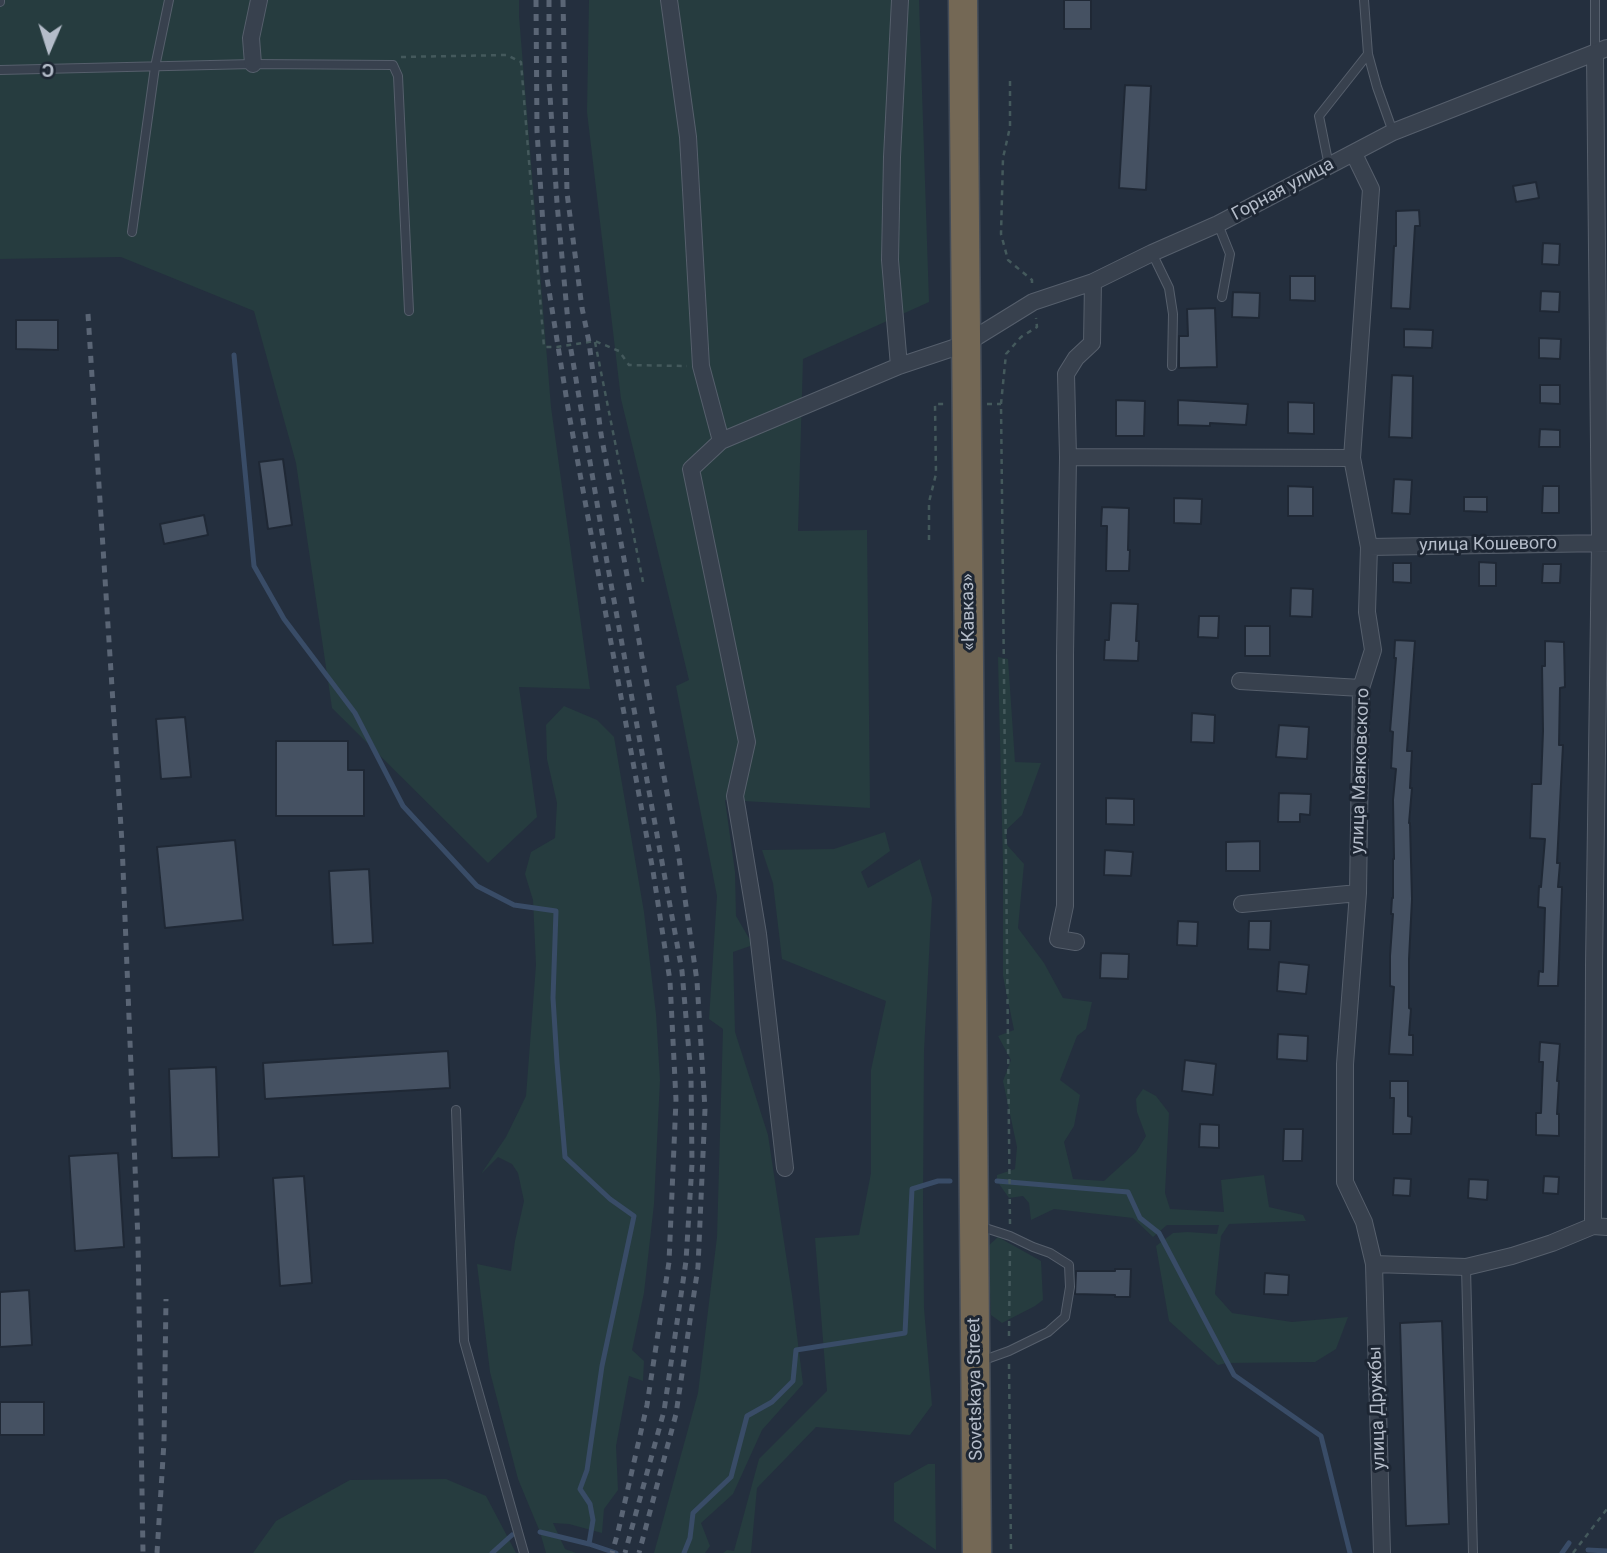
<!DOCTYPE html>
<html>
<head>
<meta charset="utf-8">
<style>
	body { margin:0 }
	#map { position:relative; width:1607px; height:1553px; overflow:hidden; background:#242f3e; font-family:Roboto,sans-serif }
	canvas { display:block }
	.north { position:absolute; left:14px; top:14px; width:70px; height:70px; -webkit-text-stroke:5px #1d2633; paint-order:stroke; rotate:183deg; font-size:19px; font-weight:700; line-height:28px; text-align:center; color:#b4bcc9 }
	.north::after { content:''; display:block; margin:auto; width:24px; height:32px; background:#b4bcc9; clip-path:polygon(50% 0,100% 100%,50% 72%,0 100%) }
</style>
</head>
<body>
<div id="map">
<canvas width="1607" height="1553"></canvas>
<div class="north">С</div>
</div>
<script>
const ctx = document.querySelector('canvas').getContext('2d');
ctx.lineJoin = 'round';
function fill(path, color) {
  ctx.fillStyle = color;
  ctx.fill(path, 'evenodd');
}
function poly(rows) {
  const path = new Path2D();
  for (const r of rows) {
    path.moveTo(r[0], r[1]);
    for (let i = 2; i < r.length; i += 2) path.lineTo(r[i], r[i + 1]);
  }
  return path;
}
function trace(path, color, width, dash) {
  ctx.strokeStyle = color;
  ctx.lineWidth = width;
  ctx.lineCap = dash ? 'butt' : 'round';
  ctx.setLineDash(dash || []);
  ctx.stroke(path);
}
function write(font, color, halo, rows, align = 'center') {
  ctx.font = font + ' Roboto,sans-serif';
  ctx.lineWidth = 6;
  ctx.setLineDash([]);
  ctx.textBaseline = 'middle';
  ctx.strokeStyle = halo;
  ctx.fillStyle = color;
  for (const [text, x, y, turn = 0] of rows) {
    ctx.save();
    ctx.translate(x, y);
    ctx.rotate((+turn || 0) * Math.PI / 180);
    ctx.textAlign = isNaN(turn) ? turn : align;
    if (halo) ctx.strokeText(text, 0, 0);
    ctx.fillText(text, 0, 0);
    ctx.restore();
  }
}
fill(poly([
	[0,0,519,0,519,16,551,407,590,689,519,687,537,817,488,863,332,708,296,463,254,311,121,257,0,259],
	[589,0,919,0,929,302,803,359,798,531,867,530,870,808,725,800,735,872,736,916,753,945,733,952,735,1032,768,1135,792,1295,803,1384,762,1430,733,1494,701,1523,710,1546,705,1553,654,1553,698,1393,717,1237,723,1029,709,1019,717,896,676,686,689,680,621,399,587,112],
	[998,657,1008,659,1015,762,1041,763,1022,815,1006,830,1007,845,1024,864,1018,928,1044,963,1063,998,1092,1002,1086,1029,1077,1036,1060,1080,1080,1095,1074,1126,1064,1142,1073,1179,1104,1181,1136,1152,1146,1136,1137,1112,1136,1099,1143,1089,1156,1096,1169,1113,1165,1193,1170,1209,1224,1212,1221,1180,1264,1175,1269,1207,1303,1215,1306,1221,1229,1224,1221,1236,1215,1294,1232,1313,1292,1322,1348,1317,1336,1349,1315,1362,1227,1363,1218,1365,1169,1321,1156,1246,1173,1233,1187,1232,1217,1234,1219,1225,1167,1225,1153,1237,1133,1218,1054,1209,1031,1220,1029,1203,1023,1196,1009,1198,997,1181,997,1175,1015,1169,1017,1147,1003,1081,1011,1060,998,1036,1014,1030,1003,976,1003,866],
	[564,706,597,720,614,737,644,912,656,1014,660,1080,654,1204,644,1293,632,1350,644,1361,643,1381,629,1376,616,1446,618,1490,604,1509,602,1533,569,1524,553,1523,565,1549,576,1553,546,1553,540,1532,518,1479,490,1372,477,1264,511,1271,515,1241,524,1201,518,1173,512,1164,498,1157,481,1174,506,1137,526,1096,536,965,533,900,525,874,531,852,555,838,557,803,547,759,546,725],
	[885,832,890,851,861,872,868,888,920,859,932,898,924,1051,923,1203,924,1308,932,1405,910,1435,816,1427,757,1488,751,1553,723,1553,727,1550,734,1551,759,1459,827,1391,815,1238,859,1235,871,1173,871,1070,886,1001,782,959,773,883,762,850,834,849],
	[998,1237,1041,1261,1043,1300,1035,1306,1002,1323,991,1315,988,1246],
	[928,1464,935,1464,936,1550,894,1521,894,1483],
	[446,1479,486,1496,516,1553,253,1553,276,1521,350,1480]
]), '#263c3f');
trace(poly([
	[234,355,254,566,284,619,355,713,403,806,477,886,514,905,556,911,553,998,557,1062,565,1157,610,1199,634,1216,602,1366,587,1470,580,1489,590,1504,593,1520,589,1544],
	[997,1181,1128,1192,1140,1218,1159,1233,1234,1375,1321,1436,1350,1553],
	[540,1532,589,1544,616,1553],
	[1588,1550,1607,1551],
	[492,1553,512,1535],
	[684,1553,690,1538,693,1513,731,1477,747,1416,772,1402,793,1381,796,1350,905,1333,912,1189,938,1181,950,1181],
	[1562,1553,1569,1543]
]), '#394c67', 5);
const building = poly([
	[1064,0,1091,0,1091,29,1064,29,1064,0],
	[1125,85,1151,86,1146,190,1119,188,1125,85],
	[1536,182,1539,198,1516,202,1513,186,1536,182],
	[1419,210,1420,226,1415,226,1410,309,1391,308,1394,246,1396,246,1396,211,1419,210],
	[1543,243,1560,244,1559,265,1542,264,1543,243],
	[1290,276,1315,276,1315,301,1290,300,1290,276],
	[1541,291,1560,292,1559,312,1540,311,1541,291],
	[1233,292,1260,293,1259,318,1232,317,1233,292],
	[1215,308,1217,367,1179,368,1179,336,1188,336,1187,309,1215,308],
	[16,320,58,320,58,350,16,349,16,320],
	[1404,329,1433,330,1432,348,1404,347,1404,329],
	[1539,338,1561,339,1560,359,1539,358,1539,338],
	[1392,375,1413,376,1412,438,1389,437,1392,375],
	[1540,385,1560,385,1560,404,1540,403,1540,385],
	[1116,400,1145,401,1144,436,1116,436,1116,400],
	[1178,400,1248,404,1246,425,1210,423,1210,426,1178,425,1178,400],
	[1288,402,1314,403,1314,434,1288,433,1288,402],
	[1540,429,1560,430,1560,447,1539,447,1540,429],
	[283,459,292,525,268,529,259,462,283,459],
	[1394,479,1412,480,1410,514,1392,513,1394,479],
	[1288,486,1313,487,1313,516,1288,516,1288,486],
	[1543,486,1559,486,1559,513,1542,513,1543,486],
	[1464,497,1487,497,1487,512,1464,511,1464,497],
	[1174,498,1202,499,1201,524,1174,523,1174,498],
	[1102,507,1129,508,1128,550,1130,550,1129,571,1106,571,1107,526,1101,526,1102,507],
	[204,515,208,535,164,544,160,524,204,515],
	[1479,562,1496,563,1496,586,1479,586,1479,562],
	[1393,563,1411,563,1411,583,1393,582,1393,563],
	[1543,564,1561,564,1560,583,1542,583,1543,564],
	[1291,588,1313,589,1312,617,1290,616,1291,588],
	[1111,603,1138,604,1136,641,1139,641,1138,661,1104,660,1105,640,1109,640,1111,603],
	[1199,616,1219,616,1218,638,1198,637,1199,616],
	[1245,626,1270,626,1270,656,1245,656,1245,626],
	[1395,640,1415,641,1407,751,1412,751,1410,788,1412,788,1409,823,1410,823,1412,899,1409,959,1409,1008,1411,1009,1409,1035,1413,1035,1413,1055,1389,1054,1394,987,1390,986,1390,956,1393,914,1391,914,1392,898,1393,898,1393,859,1394,859,1393,800,1396,769,1391,768,1393,732,1390,731,1396,658,1394,658,1395,640],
	[1545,641,1564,642,1565,687,1560,688,1559,745,1563,745,1557,863,1560,863,1558,887,1562,887,1558,986,1538,986,1539,971,1543,972,1545,908,1538,907,1539,886,1541,887,1545,839,1530,838,1532,784,1541,784,1543,731,1542,666,1545,666,1545,641],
	[1192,713,1215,715,1214,743,1191,742,1192,713],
	[185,717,191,777,161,779,156,719,185,717],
	[1279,725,1309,727,1307,759,1276,757,1279,725],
	[276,741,348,741,348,770,364,770,364,816,276,816,276,741],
	[1279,793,1311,794,1310,815,1300,814,1300,822,1278,822,1279,793],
	[1106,798,1134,799,1134,825,1106,824,1106,798],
	[235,840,243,920,165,928,157,847,235,840],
	[1260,841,1260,871,1226,871,1226,842,1260,841],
	[1105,850,1133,852,1131,876,1104,875,1105,850],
	[369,869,373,943,333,945,329,871,369,869],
	[1178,921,1198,922,1197,946,1177,945,1178,921],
	[1249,921,1271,921,1270,950,1248,949,1249,921],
	[1101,953,1129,954,1128,979,1100,978,1101,953],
	[1279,962,1309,965,1306,994,1277,991,1279,962],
	[1278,1034,1308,1036,1307,1061,1277,1059,1278,1034],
	[1540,1042,1560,1044,1557,1081,1559,1081,1557,1114,1559,1114,1559,1136,1536,1135,1536,1113,1541,1113,1543,1062,1539,1062,1540,1042],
	[448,1051,450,1088,265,1099,263,1063,448,1051],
	[1185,1060,1216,1064,1213,1095,1182,1091,1185,1060],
	[216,1067,219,1157,172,1158,169,1069,216,1067],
	[1390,1081,1408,1081,1408,1116,1412,1117,1411,1134,1393,1134,1394,1098,1390,1098,1390,1081],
	[1200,1124,1219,1125,1219,1148,1199,1147,1200,1124],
	[1284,1129,1303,1129,1302,1161,1283,1161,1284,1129],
	[118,1153,124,1247,75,1251,69,1156,118,1153],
	[304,1176,312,1283,280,1286,273,1178,304,1176],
	[1544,1176,1559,1177,1558,1194,1543,1193,1544,1176],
	[1394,1178,1411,1179,1410,1196,1393,1195,1394,1178],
	[1469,1179,1488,1180,1487,1200,1468,1198,1469,1179],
	[1115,1269,1131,1269,1130,1297,1115,1297,1115,1295,1075,1294,1076,1271,1115,1271,1115,1269],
	[1265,1273,1289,1275,1288,1295,1264,1294,1265,1273],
	[29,1290,32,1345,0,1347,0,1292,29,1290],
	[1442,1321,1449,1524,1406,1526,1400,1323,1442,1321],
	[0,1402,44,1402,44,1435,0,1435,0,1402]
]);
fill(building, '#455162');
trace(building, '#1f2835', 2);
const lane = poly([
	[1364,0,1368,54,1377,87,1393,132],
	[1595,0,1595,53],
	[0,2,0,0],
	[0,70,253,64,393,65,398,76,409,311],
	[1329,166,1319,116,1368,54],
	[1218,224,1230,254,1222,297],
	[132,232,155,67,169,0],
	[1152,253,1169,288,1173,314,1172,366],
	[456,1110,464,1341,524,1553],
	[979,1226,1010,1236,1033,1247,1050,1253,1069,1265,1070,1287,1065,1317,1048,1332,1009,1351,981,1361],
	[1466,1267,1473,1553]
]);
const street = poly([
	[669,0,688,137,701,366,721,441],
	[253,64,251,38,259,0],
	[1354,154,1371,189,1352,458,1369,547,1367,612,1373,650,1361,688,1358,893,1345,1064,1345,1182,1364,1222,1374,1264,1382,1553],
	[899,366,890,260,892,157,900,0],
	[1068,457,1352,458],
	[1369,547,1607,543],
	[1240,681,1361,688],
	[1242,904,1358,893],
	[1076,942,1058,939,1065,906,1065,655,1068,457,1066,374,1076,358,1092,343,1093,282],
	[785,1168,758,934,735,796,747,742,691,469,721,441,899,366,965,344,1033,302,1093,282,1152,253,1218,224,1393,132,1607,48],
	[1593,1226,1594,965,1600,543,1595,54],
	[1374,1264,1466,1267,1512,1256,1552,1243,1593,1226,1607,1227]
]);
const highway = poly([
	[963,0,977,1553]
]);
trace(lane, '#565f6c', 10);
trace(street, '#565f6c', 18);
trace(highway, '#434c59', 31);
trace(poly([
	[401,57,507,55,521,62,544,347,557,347,595,341,619,351,629,365,687,366],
	[1010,81,1010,127,1003,158,1001,234,1008,260,1032,280,1032,287],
	[595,342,643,582],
	[987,404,1001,404],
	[929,540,929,502,936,474,935,404,946,404],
	[1010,1224,1001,404,1006,354,1021,337,1037,327,1036,318],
	[1009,1336,1010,1248],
	[1009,1364,1011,1553],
	[1573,1553,1607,1509]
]), '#44595c', 2.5, [5, 5]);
trace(lane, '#38414e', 8);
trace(street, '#38414e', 16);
trace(highway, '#746855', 28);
trace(poly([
	[536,0,537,131,546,272,569,414,653,871,670,981,676,1100,669,1262,647,1405,618,1532,612,1553],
	[549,0,549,80,557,203,570,344,607,562,682,971,691,1076,692,1164,686,1261,664,1411,625,1553],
	[563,0,567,193,582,308,589,342,601,434,679,858,697,981,705,1109,698,1267,676,1414,639,1553],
	[88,314,122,843,138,1241,143,1553],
	[157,1553,164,1442,166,1299]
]), '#5a6575', 5, [7, 7]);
write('18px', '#b4bcc9', '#1d2633', [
	["Горная улица",1283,190,-28],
	["улица Кошевого",1488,545,-1],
	["«Кавказ»",969,612,-91],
	["улица Маяковского",1361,771,-88],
	["Sovetskaya Street",976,1389,-91],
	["улица Дружбы",1378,1408,-92]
]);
</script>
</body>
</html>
